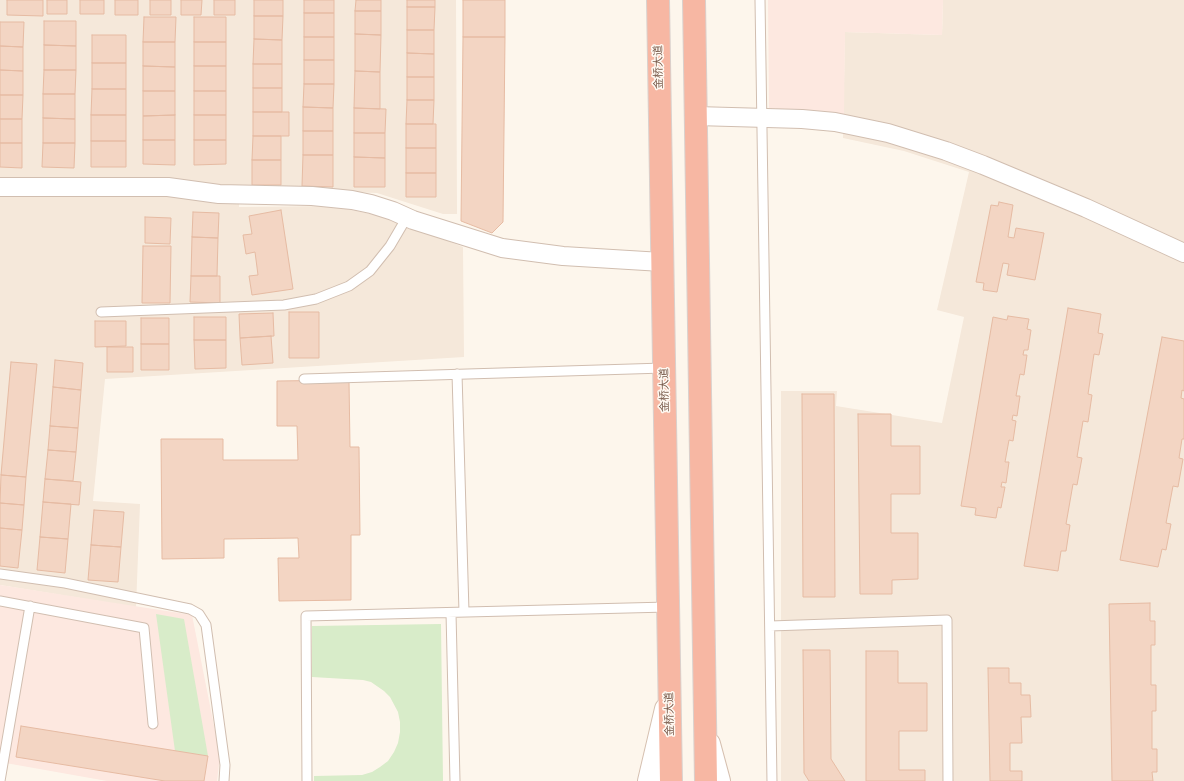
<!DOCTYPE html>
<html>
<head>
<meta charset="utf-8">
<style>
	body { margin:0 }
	canvas { display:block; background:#fdf6ec }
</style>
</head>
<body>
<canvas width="1184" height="781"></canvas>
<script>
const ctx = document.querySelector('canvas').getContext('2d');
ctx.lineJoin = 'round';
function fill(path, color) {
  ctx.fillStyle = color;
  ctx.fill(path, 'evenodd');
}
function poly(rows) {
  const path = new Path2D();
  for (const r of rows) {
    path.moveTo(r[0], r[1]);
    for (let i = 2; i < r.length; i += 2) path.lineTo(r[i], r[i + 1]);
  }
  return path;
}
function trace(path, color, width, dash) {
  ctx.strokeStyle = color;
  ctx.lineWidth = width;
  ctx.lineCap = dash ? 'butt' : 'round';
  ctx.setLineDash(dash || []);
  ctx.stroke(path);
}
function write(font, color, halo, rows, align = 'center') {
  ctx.font = font + ' Signika,"Noto Sans SC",sans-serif';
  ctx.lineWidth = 3;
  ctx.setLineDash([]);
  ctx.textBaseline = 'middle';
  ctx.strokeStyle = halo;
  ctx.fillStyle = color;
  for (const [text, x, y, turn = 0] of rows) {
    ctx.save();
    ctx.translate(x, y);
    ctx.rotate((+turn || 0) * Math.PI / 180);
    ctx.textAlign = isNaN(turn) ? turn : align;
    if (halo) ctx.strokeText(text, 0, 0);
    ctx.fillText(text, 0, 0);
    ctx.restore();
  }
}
fill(poly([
	[0,0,456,0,457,214,443,214,377,193,239,188,239,207,332,206,390,218,463,247,464,357,105,379,93,501,140,504,136,607,0,585],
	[943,0,1184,0,1184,781,781,781,781,391,837,391,836,406,942,423,964,317,937,310,969,172,904,151,843,138,845,32,942,35]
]), '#f5e8da');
fill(poly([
	[768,0,943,0,942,35,845,32,844,115,769,108],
	[0,585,192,615,220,756,217,781,107,781,0,762]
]), '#fde8e0');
fill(poly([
	[156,614,184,619,208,756,175,751],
	[441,624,443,781,314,781,314,776,362,775,372,772,380,767,388,761,394,752,398,743,400,732,400,722,398,712,390,697,384,691,371,682,363,680,312,677,312,626]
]), '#d8ecc9');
const building = poly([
	[7,0,43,0,43,16,7,15,7,0],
	[47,0,67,0,67,14,47,14,47,0],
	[80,0,104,0,104,14,80,14,80,0],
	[115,0,138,0,138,15,115,15,115,0],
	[150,0,171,0,171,15,150,15,150,0],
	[181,0,202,0,201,15,181,15,181,0],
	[214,0,235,0,235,15,214,15,214,0],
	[254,0,283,0,283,16,254,16,254,0],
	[304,0,334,0,334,13,304,13,304,0],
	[356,0,381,0,381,11,355,11,356,0],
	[407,0,435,0,435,7,407,7,407,0],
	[463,0,505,0,505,37,463,37,463,0],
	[407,7,435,7,434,30,407,30,407,7],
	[355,11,381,11,381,35,355,34,355,11],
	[304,13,334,13,334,37,304,37,304,13],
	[254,16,283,16,282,40,254,39,254,16],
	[144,17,176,17,175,42,143,42,144,17],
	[194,17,226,17,226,42,194,42,194,17],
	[44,21,76,21,76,46,44,45,44,21],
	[0,22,24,22,23,47,0,46,0,22],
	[407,30,434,30,434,54,407,53,407,30],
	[355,34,381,35,380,72,355,71,355,34],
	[92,35,126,35,126,63,92,63,92,35],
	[304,37,334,37,334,60,304,60,304,37],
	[463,37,505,37,503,222,492,233,461,221,463,37],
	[254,39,282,40,282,64,253,64,254,39],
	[143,42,175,42,175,67,143,66,143,42],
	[194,42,226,42,226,66,194,66,194,42],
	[44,45,76,46,76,70,44,70,44,45],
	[0,46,23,47,23,71,0,70,0,46],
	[407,53,434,54,434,77,407,77,407,53],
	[304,60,334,60,334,84,304,84,304,60],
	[92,63,126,63,126,89,92,89,92,63],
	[253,64,282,64,282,88,253,88,253,64],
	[143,66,175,67,175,91,143,91,143,66],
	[194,66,226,66,226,91,194,91,194,66],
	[0,70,23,71,23,95,0,95,0,70],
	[44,70,76,70,75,94,43,94,44,70],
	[355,71,380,72,380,109,354,108,355,71],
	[407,77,434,77,434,100,407,100,407,77],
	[304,84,334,84,333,108,303,107,304,84],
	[253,88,282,88,282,112,253,112,253,88],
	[92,89,126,89,126,115,91,115,92,89],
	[143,91,175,91,175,115,143,116,143,91],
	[194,91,226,91,226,115,194,115,194,91],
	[43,94,75,94,75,119,43,118,43,94],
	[0,95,23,95,22,119,0,119,0,95],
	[407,100,434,100,433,124,406,124,407,100],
	[303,107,333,108,333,131,303,131,303,107],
	[354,108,386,109,385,133,354,133,354,108],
	[253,112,289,112,289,136,253,136,253,112],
	[91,115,126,115,126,141,91,141,91,115],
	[175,115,175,140,143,140,143,116,175,115],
	[194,115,226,115,226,140,194,140,194,115],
	[43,118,75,119,75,143,43,143,43,118],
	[0,119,22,119,22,143,0,143,0,119],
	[406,124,436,124,436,148,406,148,406,124],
	[303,131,333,131,333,155,303,155,303,131],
	[354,133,385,133,385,158,354,157,354,133],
	[253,136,281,136,281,160,252,160,253,136],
	[143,140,175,140,175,165,143,164,143,140],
	[194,140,226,140,226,164,194,165,194,140],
	[91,141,126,141,126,167,91,167,91,141],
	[0,143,22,143,22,168,0,167,0,143],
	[43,143,75,143,74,168,42,167,43,143],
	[406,148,436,148,436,173,406,173,406,148],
	[303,155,333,155,333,187,302,186,303,155],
	[354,157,385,158,385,187,354,187,354,157],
	[252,160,281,160,281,185,252,185,252,160],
	[406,173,436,173,436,197,406,197,406,173],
	[999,202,1013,205,1008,237,1014,238,1016,228,1044,233,1035,280,1007,275,1009,264,1003,263,997,292,983,290,984,283,976,282,991,205,998,206,999,202],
	[281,210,293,289,252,295,249,276,258,275,255,252,246,254,243,235,252,234,249,216,281,210],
	[193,212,219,213,218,238,192,237,193,212],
	[145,217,171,218,170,244,145,243,145,217],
	[192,237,218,238,217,276,191,276,192,237],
	[143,246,171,246,170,303,142,303,143,246],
	[191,276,220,276,220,303,190,302,191,276],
	[1068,308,1101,314,1098,333,1103,334,1099,355,1094,354,1088,394,1092,395,1088,422,1083,421,1077,457,1082,458,1077,485,1073,484,1066,524,1070,525,1066,551,1061,551,1058,571,1024,566,1068,308],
	[289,312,319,312,319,358,289,358,289,312],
	[273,313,274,336,240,338,239,314,273,313],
	[1008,316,1029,319,1027,329,1031,330,1028,350,1024,350,1023,355,1027,355,1024,375,1020,374,1016,396,1020,396,1017,416,1013,415,1012,420,1016,421,1013,441,1009,440,1005,462,1009,462,1006,483,1002,482,1001,487,1005,487,1001,508,998,507,996,518,975,515,976,508,961,506,993,317,1007,320,1008,316],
	[194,317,226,317,226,340,194,340,194,317],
	[141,318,169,318,169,344,141,344,141,318],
	[95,321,126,321,126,346,95,347,95,321],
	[271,336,273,363,242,365,240,338,271,336],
	[1162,337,1184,341,1184,391,1182,390,1181,398,1184,399,1184,439,1182,439,1179,458,1183,459,1178,487,1173,486,1166,523,1171,524,1166,550,1162,549,1158,567,1120,560,1162,337],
	[194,340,226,340,226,368,195,369,194,340],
	[141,344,169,344,169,370,141,370,141,344],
	[107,347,133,347,133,372,107,372,107,347],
	[55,360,83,363,81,390,53,387,55,360],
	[11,362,37,364,26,477,1,475,11,362],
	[349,380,350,447,359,447,360,535,351,535,351,600,279,601,278,558,299,558,298,538,224,539,224,558,162,559,161,439,223,439,223,460,298,460,297,426,277,426,277,381,349,380],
	[53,387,81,390,78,428,50,426,53,387],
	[802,394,834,394,835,597,803,597,802,394],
	[858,414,891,414,891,446,920,446,920,494,891,494,891,533,918,533,918,579,892,580,892,594,860,594,858,414],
	[50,426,78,428,76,452,48,450,50,426],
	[48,450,76,452,73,481,45,479,48,450],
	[1,475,26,477,24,505,0,503,1,475],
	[45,479,81,482,79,505,43,502,45,479],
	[43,502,71,504,68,539,40,537,43,502],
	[0,503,24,505,22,530,0,528,0,503],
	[94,510,124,512,121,547,91,545,94,510],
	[0,528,22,530,18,568,0,566,0,528],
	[40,537,68,539,65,573,37,570,40,537],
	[91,545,121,547,118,582,88,580,91,545],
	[1150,603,1150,621,1155,621,1155,645,1151,645,1151,685,1156,685,1156,711,1152,711,1152,749,1157,749,1157,772,1152,772,1153,781,1112,781,1109,604,1150,603],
	[803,650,830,650,831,759,845,781,809,781,804,773,803,650],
	[866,651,898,651,898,683,927,683,927,731,899,731,899,770,925,770,925,781,866,781,866,651],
	[988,668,1009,668,1009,683,1021,683,1021,695,1030,695,1031,717,1021,717,1022,743,1010,743,1010,771,1022,771,1022,781,990,781,988,668],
	[21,726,208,756,204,781,165,781,16,757,21,726]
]);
fill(building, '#f3d5c3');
trace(building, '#e6bba3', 1);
const lane = poly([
	[760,0,772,781],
	[101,312,284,305,316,299,349,286,370,271,390,246,407,217],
	[457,374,464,612],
	[304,379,664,368],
	[0,574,65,583,190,609,199,614,206,625,225,765,224,781],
	[0,601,144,628,153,724],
	[451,613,455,781],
	[770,626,947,620,948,781],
	[0,781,30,606],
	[307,781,306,616,668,607]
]);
const street = poly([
	[696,116,802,119,835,122,888,133,946,151,983,165,1086,208,1184,253],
	[0,187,168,187,219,194,312,196,352,200,371,204,393,211,413,220,502,248,563,256,662,262]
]);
const secondary = poly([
	[709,744,719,781],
	[649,781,666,709]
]);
const highway = poly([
	[658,0,671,781],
	[694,0,706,781]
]);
trace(lane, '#d1beb0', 11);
trace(street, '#d1beb0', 20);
trace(secondary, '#d6c0b0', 24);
trace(highway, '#dad1cd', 24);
trace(lane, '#fff', 9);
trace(street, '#fff', 18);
trace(secondary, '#fff', 22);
trace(highway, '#f7b7a3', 22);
write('11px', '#7a5c4d', '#fffaf3', [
	["金桥大道",659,67,-91],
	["金桥大道",665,390,-91],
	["金桥大道",670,714,-91]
]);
</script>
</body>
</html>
